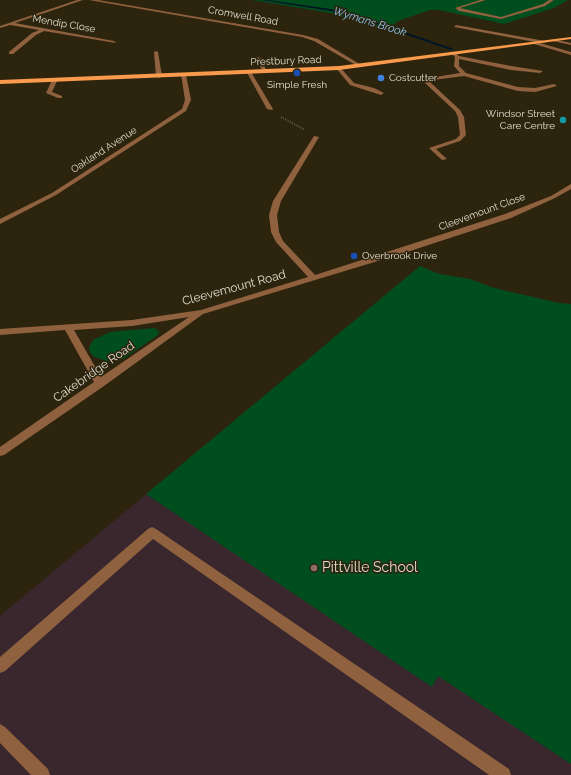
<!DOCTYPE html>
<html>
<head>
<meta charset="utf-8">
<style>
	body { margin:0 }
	canvas { display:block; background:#2d240e }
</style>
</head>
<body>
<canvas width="571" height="775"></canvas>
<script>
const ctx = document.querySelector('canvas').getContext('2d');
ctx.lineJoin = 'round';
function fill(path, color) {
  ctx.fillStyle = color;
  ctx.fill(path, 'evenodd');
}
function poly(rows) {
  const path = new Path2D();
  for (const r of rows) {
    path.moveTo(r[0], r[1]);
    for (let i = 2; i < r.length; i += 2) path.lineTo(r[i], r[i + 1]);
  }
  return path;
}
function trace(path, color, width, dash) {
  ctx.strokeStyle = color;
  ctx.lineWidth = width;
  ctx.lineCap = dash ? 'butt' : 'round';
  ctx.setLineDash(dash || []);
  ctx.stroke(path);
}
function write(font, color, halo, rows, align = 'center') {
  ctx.font = font + ' Raleway,sans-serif';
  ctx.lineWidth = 3;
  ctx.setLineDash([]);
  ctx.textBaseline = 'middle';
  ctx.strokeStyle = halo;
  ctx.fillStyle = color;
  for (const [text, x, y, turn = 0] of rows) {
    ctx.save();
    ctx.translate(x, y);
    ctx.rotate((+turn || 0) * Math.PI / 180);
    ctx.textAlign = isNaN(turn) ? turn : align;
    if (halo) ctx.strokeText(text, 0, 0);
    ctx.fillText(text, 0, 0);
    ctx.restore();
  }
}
fill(poly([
	[420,266,439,274,470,279,494,288,559,303,571,304,571,775,0,775,0,616]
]), '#39272d');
fill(poly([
	[252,0,568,0,554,8,504,24,439,10,430,10,398,21,393,25,405,29,396,33,330,13],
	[420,266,439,274,470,279,494,288,559,303,571,304,571,764,438,676,432,687,146,494],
	[154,328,159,331,158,335,123,359,106,361,93,356,90,352,89,348,93,340,110,332]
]), '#004d1e');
fill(poly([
	[261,0,268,0,344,11,454,49,451,50,343,13,261,0]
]), '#001626');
trace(poly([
	[281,117,305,130]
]), '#736b58', 1.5, [1, 1.5]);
fill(poly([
	[77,0,83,0,15,23,114,41,116,43,44,31,36,35,13,54,9,54,9,52,32,33,39,30,10,25,0,28,0,26,77,0],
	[89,0,98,0,303,35,318,39,363,66,359,67,314,41,302,37,89,0],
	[480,0,486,0,460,8,501,17,543,4,549,0,554,0,545,6,501,19,459,11,455,8,480,0],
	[456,25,545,41,545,43,540,43,571,52,571,55,534,44,535,42,454,27,456,25],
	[553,39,571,43,571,45,553,41,553,39],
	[156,51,158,52,162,76,159,78,156,76,154,52,156,51],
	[451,53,455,53,459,56,511,66,543,71,540,73,511,70,459,59,459,66,466,73,518,87,535,88,554,84,557,86,535,92,518,91,464,76,433,80,431,83,460,110,464,117,466,135,460,141,436,149,447,159,442,160,429,148,456,139,460,135,458,117,455,111,425,83,429,78,460,73,454,66,455,57,451,53],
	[257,57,261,58,267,72,262,71,257,57],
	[339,66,354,83,374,88,384,93,381,95,350,85,336,68,339,66],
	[246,71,251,72,273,109,272,110,267,109,246,71],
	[181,74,186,75,191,100,186,111,56,195,0,224,0,219,52,193,182,109,185,100,181,74],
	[52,80,57,81,52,92,62,96,62,98,58,98,46,93,52,80],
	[314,136,319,137,281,201,277,215,279,232,283,241,315,275,505,214,551,196,571,184,571,189,555,198,511,218,401,254,203,314,104,386,4,455,0,456,0,447,94,382,65,330,0,335,0,329,132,320,201,310,308,277,276,242,271,232,269,215,273,201,314,136],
	[189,317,101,377,74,330,132,326,189,317],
	[152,527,156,529,509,769,511,775,489,775,153,539,5,671,0,673,0,657,148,529,152,527],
	[0,724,5,727,48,769,50,775,31,775,0,743,0,724]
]), '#8f613e');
fill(poly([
	[571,37,571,39,339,70,0,84,0,80,339,66,571,37]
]), '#fa9a4c');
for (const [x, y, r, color] of [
	[297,73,4,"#1a4fb4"],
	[381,78,4,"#3f7fe0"],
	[563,120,4,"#0f9aa8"],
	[354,256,4,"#1a4fb4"],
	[314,568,4,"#8d6e63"]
]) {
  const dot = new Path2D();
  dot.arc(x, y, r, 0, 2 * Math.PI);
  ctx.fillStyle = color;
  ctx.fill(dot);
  trace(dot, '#2d240e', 1.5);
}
write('10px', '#e1dbce', '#2d240e', [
	["Cromwell Road",243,16,10],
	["Mendip Close",64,24,10],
	["Prestbury Road",286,61,-2],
	["Oakland Avenue",104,150,-33],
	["Cleevemount Close",482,212,-20]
]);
write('10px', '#e1dbce', '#2d240e', [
	["Costcutter",389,78],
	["Simple Fresh",297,85,"center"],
	["Windsor Street",555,114,"right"],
	["Care Centre",555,126,"right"],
	["Overbrook Drive",362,256]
], 'left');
write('italic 11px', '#8fc9f5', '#2d240e', [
	["Wymans Brook",370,22,17]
]);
write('12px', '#e1dbce', '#2d240e', [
	["Cleevemount Road",234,288,-15],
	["Cakebridge Road",94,372,-35]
]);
write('14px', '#e1dbce', '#2d240e', [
	["Pittville School",322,568]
], 'left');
</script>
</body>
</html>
